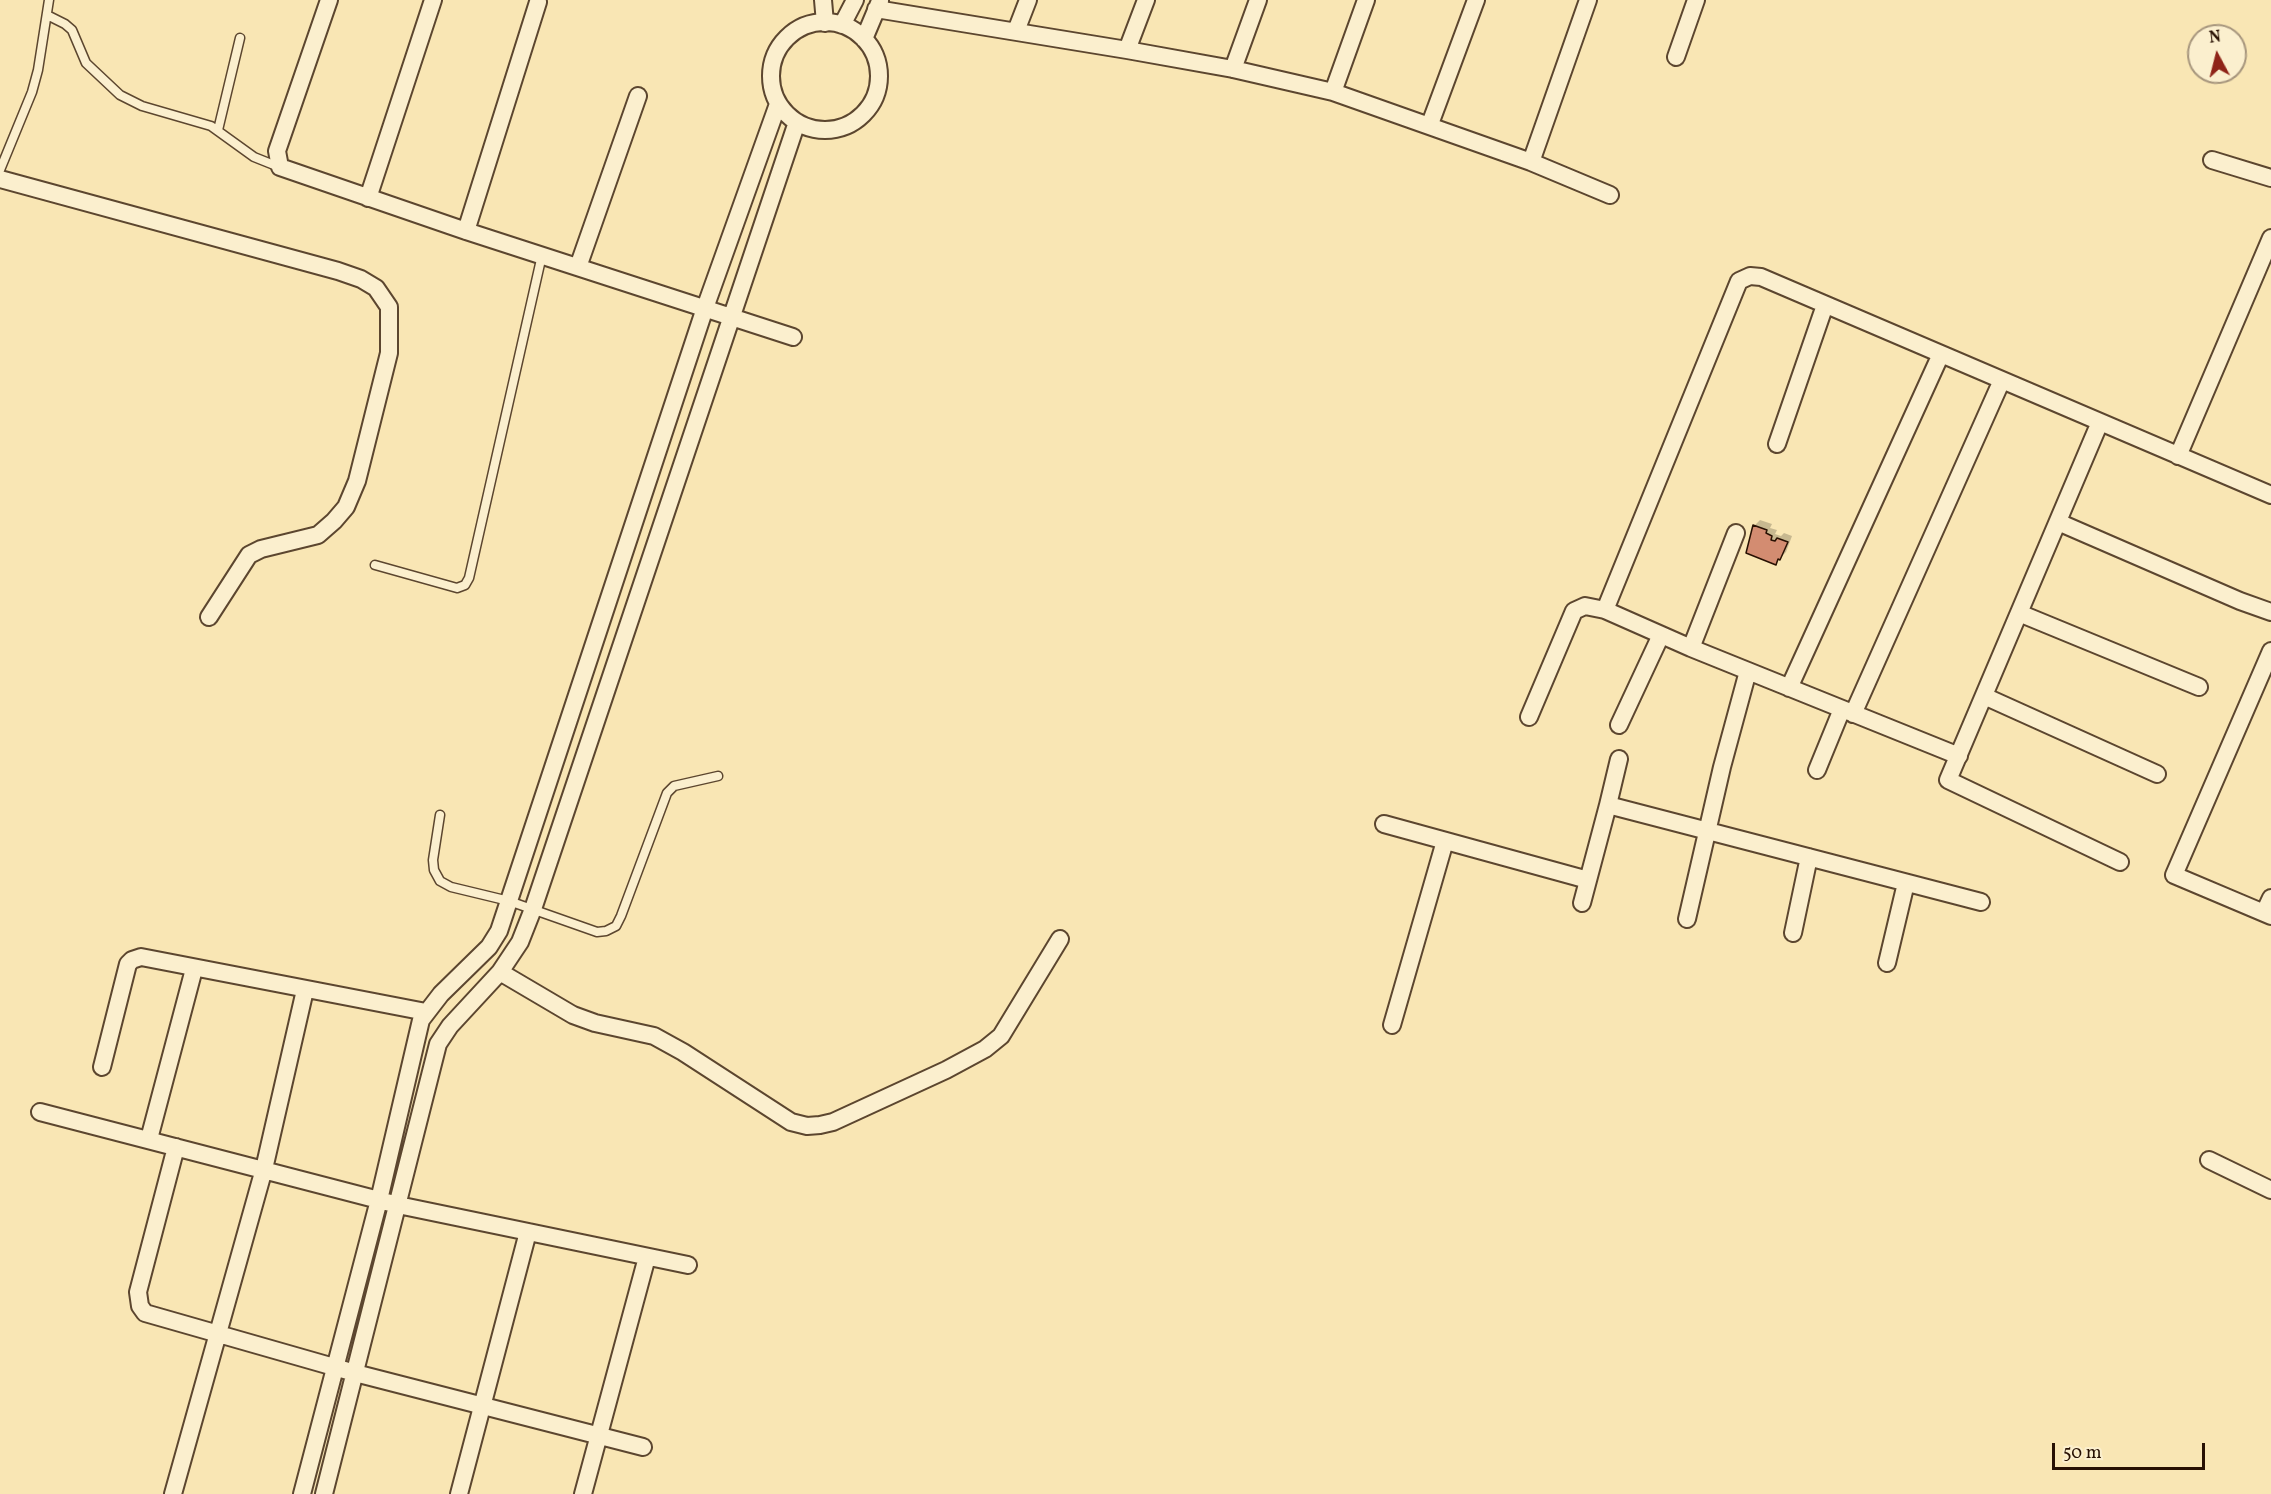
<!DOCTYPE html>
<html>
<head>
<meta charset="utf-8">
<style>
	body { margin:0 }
	#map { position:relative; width:2271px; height:1494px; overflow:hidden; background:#f9e6b4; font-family:Vollkorn,serif }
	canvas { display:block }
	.north { position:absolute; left:2187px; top:24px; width:60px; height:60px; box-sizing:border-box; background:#fbefce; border:2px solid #a7967d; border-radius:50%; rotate:353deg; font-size:16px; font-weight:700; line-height:24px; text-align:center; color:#281103 }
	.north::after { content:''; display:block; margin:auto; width:21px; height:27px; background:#8f2418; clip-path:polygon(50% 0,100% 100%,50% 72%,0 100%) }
	.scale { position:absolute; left:2052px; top:1443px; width:153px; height:27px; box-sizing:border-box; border:3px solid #281103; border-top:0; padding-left:8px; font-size:18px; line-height:21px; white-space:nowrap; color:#281103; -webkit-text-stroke:4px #fbefce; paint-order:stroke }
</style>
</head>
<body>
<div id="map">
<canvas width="2271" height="1494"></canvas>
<div class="north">N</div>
<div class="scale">50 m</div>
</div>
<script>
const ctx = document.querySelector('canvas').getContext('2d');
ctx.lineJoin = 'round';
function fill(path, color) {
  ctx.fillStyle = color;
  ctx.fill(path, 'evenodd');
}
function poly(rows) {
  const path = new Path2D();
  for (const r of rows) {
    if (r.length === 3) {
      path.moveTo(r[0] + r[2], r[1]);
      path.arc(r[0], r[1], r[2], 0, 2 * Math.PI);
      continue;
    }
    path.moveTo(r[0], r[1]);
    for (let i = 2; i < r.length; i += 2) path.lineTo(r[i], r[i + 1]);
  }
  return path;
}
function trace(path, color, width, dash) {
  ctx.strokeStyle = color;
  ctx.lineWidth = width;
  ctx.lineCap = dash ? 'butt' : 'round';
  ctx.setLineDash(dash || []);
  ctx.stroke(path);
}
fill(poly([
	[1760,520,1772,524,1770,528,1777,530,1775,534,1781,536,1784,533,1792,536,1786,552,1775,563,1754,526]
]), '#0003');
const building = poly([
	[1753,525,1767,530,1766,533,1772,536,1771,540,1775,541,1777,538,1788,542,1780,560,1778,559,1776,565,1746,553,1753,525]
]);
fill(building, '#d38c71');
trace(building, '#281103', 1.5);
const service = poly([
	[47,15,65,24,72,30,86,63,120,95,142,106,211,126,254,157,279,167],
	[218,130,240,38],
	[0,170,32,92,38,70,49,0],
	[375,565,457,588,465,585,469,578,542,255],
	[440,815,433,860,434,870,440,881,451,887,509,901,597,932,606,931,616,926,621,916,667,793,674,786,718,776]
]);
const minor = poly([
	[329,0,277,151,280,167,466,231,793,337],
	[823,0,825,23],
	[876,9,1127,50,1233,69,1333,92,1531,162,1610,195],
	[825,76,54],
	[842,25,855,0],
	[1016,31,1028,0],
	[864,39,880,1],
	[1127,50,1146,0],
	[1676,57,1696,0],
	[1233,69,1258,0],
	[1333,92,1366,0],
	[1430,124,1476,0],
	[2212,160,2271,178],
	[1531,162,1588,0],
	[0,179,338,271,361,279,376,288,389,307,389,353,357,481,346,507,334,521,318,535,261,549,249,555,209,617],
	[368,198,433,0],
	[466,231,538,2],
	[578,267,638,96],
	[2100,422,1948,780,2120,862],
	[1777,444,1825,305],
	[2178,456,2271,238],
	[2058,522,2240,601,2271,612],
	[1605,610,1739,281,1750,276,1761,277,2271,495],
	[2019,613,2199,687],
	[1691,648,1736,533],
	[2271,651,2174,875,2271,916],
	[1789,688,1941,354],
	[1984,696,2157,774],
	[1853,714,2002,380],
	[1529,717,1574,611,1585,606,1605,610,1691,648,1959,756],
	[1619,725,1661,635],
	[1817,770,1842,709],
	[1608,805,1619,759],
	[1384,824,1588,880],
	[1582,903,1608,805,1981,902],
	[2264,913,2271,898],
	[1687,919,1722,767,1748,671],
	[1793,933,1809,857],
	[1887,963,1906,883],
	[500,972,573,1015,595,1023,654,1036,683,1052,791,1122,807,1126,820,1125,833,1122,946,1070,985,1049,1001,1036,1060,939],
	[1392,1025,1445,841],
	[102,1067,128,964,132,960,141,957,426,1012],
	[40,1112,398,1205,688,1265],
	[149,1139,194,969],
	[176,1147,138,1292,140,1306,145,1313,355,1373,643,1447],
	[2209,1160,2271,1190],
	[173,1494,264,1169,305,990],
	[302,1494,379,1200,421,1020,441,994,489,947,499,931,705,308,778,104],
	[324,1494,438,1044,450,1026,500,972,520,942,533,909,797,122],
	[459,1494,528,1232],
	[583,1494,647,1257]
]);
trace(service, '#5c462f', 11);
trace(minor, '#5c462f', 20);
trace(service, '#fbefce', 8);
trace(minor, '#fbefce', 16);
</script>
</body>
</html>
